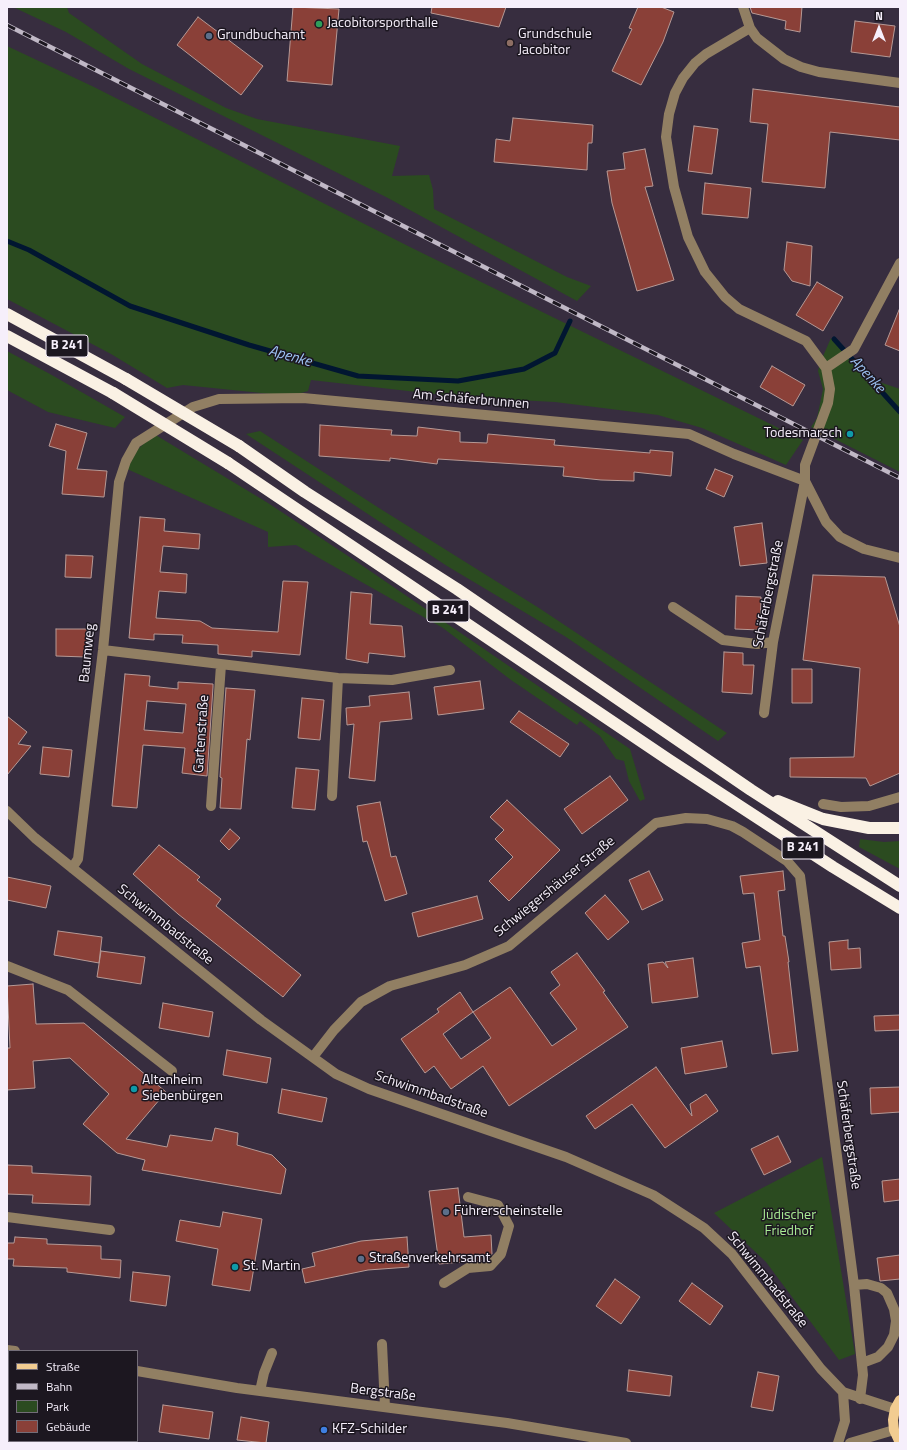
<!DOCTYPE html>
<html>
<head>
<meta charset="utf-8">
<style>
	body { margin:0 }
	#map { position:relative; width:907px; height:1450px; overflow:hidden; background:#372d3f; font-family:"Titillium Web",sans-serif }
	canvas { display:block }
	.frame { position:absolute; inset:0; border:8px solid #f6effb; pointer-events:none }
	.legend { position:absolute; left:8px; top:1350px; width:130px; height:92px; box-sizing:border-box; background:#1c1720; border:1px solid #736d78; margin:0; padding:5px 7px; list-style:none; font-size:12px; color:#f6effb }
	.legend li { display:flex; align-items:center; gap:8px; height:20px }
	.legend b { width:20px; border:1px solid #736d78 }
	.north { position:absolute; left:859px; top:8px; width:40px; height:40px; -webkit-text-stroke:3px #1c1720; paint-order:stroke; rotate:0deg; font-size:11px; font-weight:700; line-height:16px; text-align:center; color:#f6effb }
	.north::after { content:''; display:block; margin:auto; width:14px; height:18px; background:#f6effb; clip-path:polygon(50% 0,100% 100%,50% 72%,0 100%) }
</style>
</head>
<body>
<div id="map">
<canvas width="907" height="1450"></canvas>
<div class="frame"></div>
<ul class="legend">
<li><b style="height:5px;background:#f2cc91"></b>Straße</li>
<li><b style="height:5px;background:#c0b8c6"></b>Bahn</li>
<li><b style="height:11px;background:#2b4b20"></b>Park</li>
<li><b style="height:11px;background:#8a4038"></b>Gebäude</li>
</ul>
<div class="north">N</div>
</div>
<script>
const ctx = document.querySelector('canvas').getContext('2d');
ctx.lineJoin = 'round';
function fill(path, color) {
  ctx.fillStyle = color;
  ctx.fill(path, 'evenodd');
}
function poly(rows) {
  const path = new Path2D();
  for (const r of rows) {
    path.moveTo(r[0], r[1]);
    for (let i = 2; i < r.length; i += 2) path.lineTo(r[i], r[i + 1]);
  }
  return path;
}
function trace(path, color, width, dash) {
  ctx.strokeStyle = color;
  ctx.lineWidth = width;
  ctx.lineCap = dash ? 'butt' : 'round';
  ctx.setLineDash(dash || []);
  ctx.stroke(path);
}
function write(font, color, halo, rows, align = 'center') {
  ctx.font = font + ' "Titillium Web",sans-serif';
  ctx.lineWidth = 3;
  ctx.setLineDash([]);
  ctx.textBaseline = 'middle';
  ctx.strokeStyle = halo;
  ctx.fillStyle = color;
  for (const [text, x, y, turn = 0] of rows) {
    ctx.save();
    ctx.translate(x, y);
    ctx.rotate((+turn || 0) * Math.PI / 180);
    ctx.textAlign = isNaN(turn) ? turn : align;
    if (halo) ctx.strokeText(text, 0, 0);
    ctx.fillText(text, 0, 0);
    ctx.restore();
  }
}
fill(poly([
	[13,7,67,7,69,13,142,64,226,108,257,119,400,146,392,176,429,175,433,190,434,209,567,277,591,286,577,301,386,197,129,69,66,32],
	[7,46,94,87,412,248,803,440,786,465,702,428,658,415,555,402,461,397,311,380,308,391,291,396,183,385,167,388,111,354,7,299],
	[831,338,865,377,900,389,900,472,811,427,817,418,823,389,818,371,820,363],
	[7,351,50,374,125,417,115,428,48,412,7,390],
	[260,431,379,508,539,608,727,733,718,741,566,637,447,566,246,434],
	[154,434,268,503,357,562,630,749,645,799,640,801,629,781,624,761,616,759,600,736,580,721,577,725,511,680,443,628,296,545,268,547,268,532,127,469,138,449],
	[860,839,884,842,900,841,900,869,859,847],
	[822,1157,855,1354,839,1360,766,1262,714,1213]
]), '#2b4b20');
trace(poly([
	[7,241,29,250,130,306,249,345,358,376,458,381,524,369,555,353,570,321],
	[834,339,900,412]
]), '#011631', 5);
const building = poly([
	[293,7,339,9,332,85,287,81,293,7],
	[432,7,506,7,499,27,431,13,432,7],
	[638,7,661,7,674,12,663,42,641,85,612,71,632,29,629,28,638,7],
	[750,7,802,7,800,32,785,29,786,21,752,13,750,7],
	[198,17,263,66,241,95,177,45,198,17],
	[855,21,895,26,890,57,851,52,855,21],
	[753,89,900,107,900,140,830,132,825,188,762,182,768,124,750,122,753,89],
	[513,118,593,125,592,143,588,143,587,170,494,162,496,139,510,141,513,118],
	[694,126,718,129,712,174,688,171,694,126],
	[645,149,653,186,645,187,674,280,637,291,612,203,607,171,625,169,623,153,645,149],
	[705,183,751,188,748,218,702,214,705,183],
	[787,242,812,246,810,286,792,281,784,270,787,242],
	[817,282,843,297,823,331,796,315,817,282],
	[899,310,900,310,900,351,885,345,899,310],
	[772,366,805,385,793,406,760,387,772,366],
	[56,424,87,433,77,469,107,471,104,497,62,494,66,451,49,446,56,424],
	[320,425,392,430,391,435,417,436,418,427,460,432,460,442,487,443,488,434,555,440,554,445,650,453,650,450,673,452,671,476,634,472,634,481,601,480,563,476,564,467,438,459,437,464,390,458,390,461,319,456,320,425],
	[715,469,733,476,724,497,706,489,715,469],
	[140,517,165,519,164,531,200,534,199,549,163,546,160,572,187,574,186,593,159,591,156,618,200,621,212,628,278,632,283,581,308,582,300,655,252,651,252,657,218,654,218,645,182,643,183,635,154,634,154,640,129,638,140,517],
	[762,523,767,563,740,566,734,527,762,523],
	[66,555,93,556,91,578,65,577,66,555],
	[813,575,885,577,900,627,900,773,870,786,866,778,790,777,790,758,854,757,860,668,803,660,813,575],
	[351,592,372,594,370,624,402,626,405,657,369,653,368,663,346,659,351,592],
	[736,596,761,597,760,630,735,629,736,596],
	[56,629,87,629,86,657,56,656,56,629],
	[724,652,743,653,743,665,754,665,752,694,722,692,724,652],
	[792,669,812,669,812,703,792,703,792,669],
	[125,674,150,676,149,686,178,689,178,682,213,684,213,687,207,776,182,773,185,748,143,745,137,808,112,806,125,674],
	[147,701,186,704,183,733,144,730,147,701],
	[480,681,484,709,438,715,434,687,480,681],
	[226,688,255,690,250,740,247,739,241,809,220,808,222,778,220,777,226,688],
	[409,692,412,719,380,722,375,781,349,778,354,724,347,725,346,708,370,706,369,696,409,692],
	[302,698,324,700,320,740,298,738,302,698],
	[519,711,569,744,560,757,510,722,519,711],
	[7,716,27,732,18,744,31,746,7,775,7,716],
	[43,747,72,750,69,777,40,774,43,747],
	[296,768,319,770,315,810,292,808,296,768],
	[610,776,628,800,582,834,564,809,610,776],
	[507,800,560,850,509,901,489,881,513,857,495,839,504,830,490,817,507,800],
	[380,802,391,857,396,856,407,894,385,901,367,841,363,842,357,806,380,802],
	[230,829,240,838,229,850,220,841,230,829],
	[159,845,200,877,197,880,221,899,216,906,301,975,283,997,178,914,133,874,159,845],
	[649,871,663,900,642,910,629,880,649,871],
	[783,871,785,890,778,891,783,936,785,936,789,962,788,962,798,1051,772,1054,760,966,746,968,742,943,760,940,754,893,743,894,740,876,783,871],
	[7,877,51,886,46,908,7,900,7,877],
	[605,895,629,922,608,940,585,913,605,895],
	[477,896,483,919,418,937,412,913,477,896],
	[58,931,102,937,99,963,54,955,58,931],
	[848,940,848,949,860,948,861,968,831,970,829,942,848,940],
	[101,951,145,957,141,984,97,977,101,951],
	[577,953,605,991,603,992,628,1027,509,1106,483,1066,451,1089,434,1066,425,1073,401,1039,439,1012,437,1009,460,992,473,1012,510,987,552,1046,577,1029,550,993,560,985,551,972,577,953],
	[473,1012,491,1038,461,1059,443,1034,473,1012],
	[693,958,698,997,652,1003,648,964,663,962,668,968,665,962,693,958],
	[33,984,36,1024,84,1023,166,1092,126,1139,167,1147,170,1135,212,1141,215,1128,238,1133,237,1145,272,1155,286,1169,281,1194,142,1170,145,1160,117,1153,83,1124,109,1094,70,1058,33,1061,35,1088,7,1090,7,1048,10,1048,7,986,33,984],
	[163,1003,213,1012,209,1037,159,1028,163,1003],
	[900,1015,900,1030,875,1031,874,1016,900,1015],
	[722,1041,727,1067,685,1074,681,1048,722,1041],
	[227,1050,271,1058,267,1083,223,1075,227,1050],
	[656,1067,692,1116,690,1104,706,1094,718,1111,665,1148,632,1104,595,1129,586,1116,656,1067],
	[900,1087,900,1112,871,1114,870,1088,900,1087],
	[282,1089,327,1098,322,1122,278,1113,282,1089],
	[778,1136,791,1162,764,1175,751,1149,778,1136],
	[7,1165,32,1166,32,1173,91,1176,90,1205,32,1203,33,1195,7,1194,7,1165],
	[900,1179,900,1200,884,1202,882,1181,900,1179],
	[458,1188,464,1237,491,1235,492,1254,487,1260,439,1264,429,1191,458,1188],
	[223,1212,262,1219,250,1291,212,1285,218,1249,176,1241,180,1220,220,1227,223,1212],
	[15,1237,47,1239,47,1244,101,1246,101,1259,121,1260,120,1278,67,1272,67,1268,13,1266,14,1259,7,1259,7,1243,14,1243,15,1237],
	[407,1237,409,1267,368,1270,305,1283,302,1269,315,1266,312,1253,361,1241,407,1237],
	[900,1255,900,1279,880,1281,877,1258,900,1255],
	[133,1272,170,1276,166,1306,130,1301,133,1272],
	[615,1279,640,1297,621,1324,596,1306,615,1279],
	[692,1283,723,1306,710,1325,679,1301,692,1283],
	[629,1370,672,1376,670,1396,627,1391,629,1370],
	[758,1372,779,1376,773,1411,751,1407,758,1372],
	[163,1405,213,1412,209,1439,159,1432,163,1405],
	[241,1417,269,1422,266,1443,237,1440,241,1417]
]);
fill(building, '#8a4038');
trace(building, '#b69995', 1);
trace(poly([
	[743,7,750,28,757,38,784,59,801,67,819,72,900,83],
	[750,28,706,54,695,63,683,78,675,93,669,114,666,137,674,187,688,237,705,272,725,297,739,309,806,341,826,368,830,389,828,403,805,465,805,481,773,642,764,713],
	[826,368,854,349,900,263],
	[805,481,826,522,840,537,864,549,900,558],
	[673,607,723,640,757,644,773,642],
	[103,650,338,678,392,680,450,670],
	[332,796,338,678],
	[823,804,841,807,869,806,900,797],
	[211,806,221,665],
	[7,811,35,838,261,1020,336,1074,369,1089,566,1157,653,1195,704,1228,732,1254,821,1369,843,1392,895,1409],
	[72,868,78,859,103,650,119,482,126,461,136,443,193,407,219,399,303,398,689,434,734,454,805,481],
	[7,966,68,990,172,1071],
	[313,1057,334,1030,361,1002,390,986,465,965,509,946,656,823,686,818,707,819,732,826,743,832,787,861,800,876,854,1285,863,1375,860,1399],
	[7,1217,110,1230],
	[444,1283,468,1268,490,1266,501,1254,509,1226,498,1205,468,1197],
	[854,1285,867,1284,881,1288,887,1293,894,1309,896,1321,894,1335,888,1347,878,1357,862,1363],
	[382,1344,385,1407],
	[7,1350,15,1351],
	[137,1371,237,1388,507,1423,626,1443],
	[260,1391,264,1373,272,1353],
	[44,1443,44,1441],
	[838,1443,845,1421,843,1392],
	[850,1443,894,1430]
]), '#917f63', 10);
trace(poly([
	[900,1443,894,1430,893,1420,895,1409,900,1400]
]), '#f2cc91', 10);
trace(poly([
	[7,314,126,379],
	[7,336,113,393],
	[239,446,305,492,457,589,751,790,900,886],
	[228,463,669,760,833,867,900,908],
	[778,801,823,819,869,828,900,828]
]), '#faf1e4', 12);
const rail = poly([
	[7,25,900,478]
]);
trace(rail, '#c0b8c6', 4.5);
trace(rail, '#1c1720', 3, [9]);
trace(poly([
	[126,379,239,446],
	[113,393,228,463]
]), '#faf1e4', 12);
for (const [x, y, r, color] of [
	[319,24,4,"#2e9e5b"],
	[209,36,4,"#5c6f8a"],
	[510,43,4,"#8d6e63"],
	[850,434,4,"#0f9aa8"],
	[134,1089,4,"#0f9aa8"],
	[446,1212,4,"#5c6f8a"],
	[361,1259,4,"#5c6f8a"],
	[235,1267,4,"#0f9aa8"],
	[324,1430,4,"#3f7fe0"]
]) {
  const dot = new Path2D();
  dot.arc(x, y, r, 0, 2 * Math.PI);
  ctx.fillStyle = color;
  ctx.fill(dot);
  trace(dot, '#1c1720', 1.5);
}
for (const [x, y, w] of [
	[67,346,42],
	[448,611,42],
	[803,848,42]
]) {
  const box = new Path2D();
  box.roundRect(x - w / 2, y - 11, w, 22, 3);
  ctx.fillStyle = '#1c1720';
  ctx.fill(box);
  trace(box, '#f6effb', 1);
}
write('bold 13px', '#f6effb', null, [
	["B 241",67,346],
	["B 241",448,611],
	["B 241",803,848]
]);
write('14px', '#f6effb', '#1c1720', [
	["Jacobitorsporthalle",327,24],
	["Grundschule",518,35],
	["Jacobitor",518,51],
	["Grundbuchamt",217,36],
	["Todesmarsch",842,434,"right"],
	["Altenheim",142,1081],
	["Siebenbürgen",142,1097],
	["Führerscheinstelle",454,1212],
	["Straßenverkehrsamt",369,1259],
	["St. Martin",243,1267],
	["KFZ-Schilder",332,1430]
], 'left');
write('14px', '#f6effb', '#1c1720', [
	["Am Schäferbrunnen",471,400,5],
	["Schäferbergstraße",769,594,-79],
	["Baumweg",88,653,-84],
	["Gartenstraße",202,734,-86],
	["Schwiegershäuser Straße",555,887,-39],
	["Schwimmbadstraße",165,925,39],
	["Schwimmbadstraße",431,1095,19],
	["Schäferbergstraße",848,1135,82],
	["Schwimmbadstraße",767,1280,51],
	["Bergstraße",383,1393,7]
]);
write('14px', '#a9eb94', '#1c1720', [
	["Jüdischer",789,1216],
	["Friedhof",789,1232]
]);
write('italic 15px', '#9cc1f1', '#1c1720', [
	["Apenke",290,357,16],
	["Apenke",867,375,48]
]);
</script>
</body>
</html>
